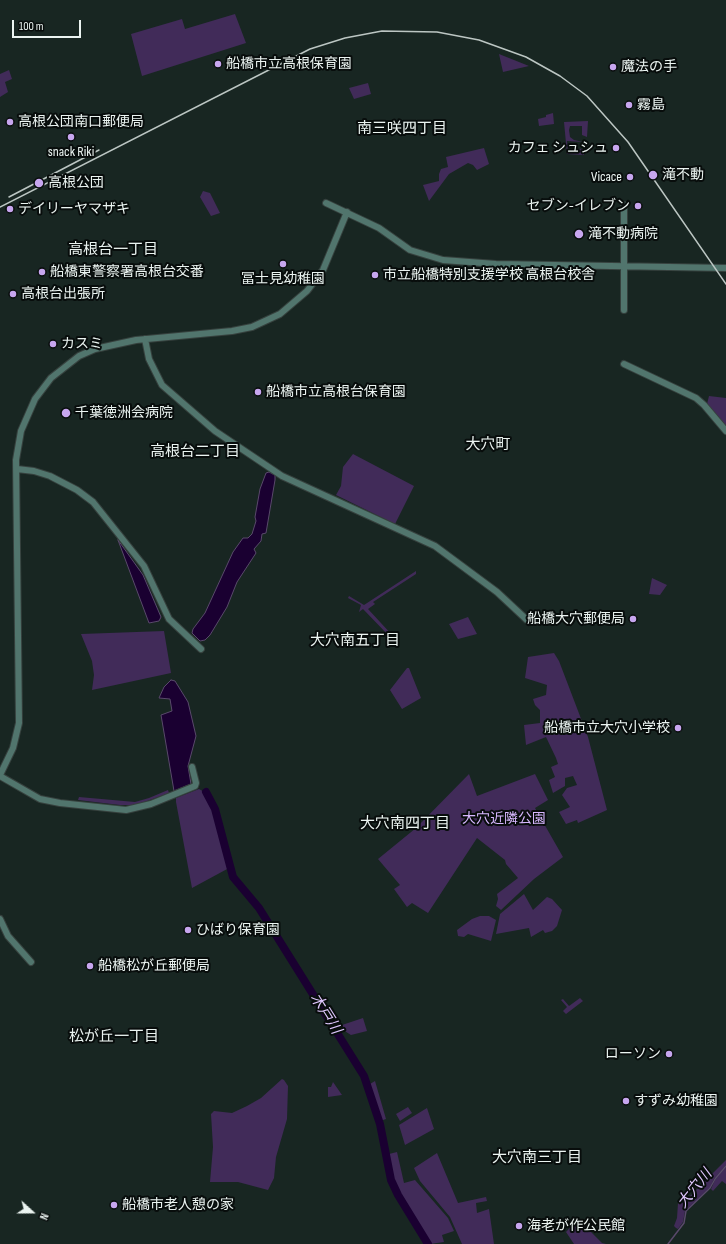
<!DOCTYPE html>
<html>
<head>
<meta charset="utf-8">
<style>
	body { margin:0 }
	#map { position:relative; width:726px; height:1244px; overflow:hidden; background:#182622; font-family:"Sofia Sans Condensed",sans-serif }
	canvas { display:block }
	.north { position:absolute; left:12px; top:1192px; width:40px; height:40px; -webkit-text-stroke:3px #080d0c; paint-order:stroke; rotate:111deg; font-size:11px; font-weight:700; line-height:16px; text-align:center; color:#ebf4f1 }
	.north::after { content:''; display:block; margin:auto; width:14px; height:18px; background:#ebf4f1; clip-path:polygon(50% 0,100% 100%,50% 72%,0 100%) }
	.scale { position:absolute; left:12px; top:20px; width:69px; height:18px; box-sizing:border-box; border:2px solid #ebf4f1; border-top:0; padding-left:5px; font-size:12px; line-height:14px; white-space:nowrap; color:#ebf4f1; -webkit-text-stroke:3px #080d0c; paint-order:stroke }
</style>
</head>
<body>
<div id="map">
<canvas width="726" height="1244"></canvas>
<div class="north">N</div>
<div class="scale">100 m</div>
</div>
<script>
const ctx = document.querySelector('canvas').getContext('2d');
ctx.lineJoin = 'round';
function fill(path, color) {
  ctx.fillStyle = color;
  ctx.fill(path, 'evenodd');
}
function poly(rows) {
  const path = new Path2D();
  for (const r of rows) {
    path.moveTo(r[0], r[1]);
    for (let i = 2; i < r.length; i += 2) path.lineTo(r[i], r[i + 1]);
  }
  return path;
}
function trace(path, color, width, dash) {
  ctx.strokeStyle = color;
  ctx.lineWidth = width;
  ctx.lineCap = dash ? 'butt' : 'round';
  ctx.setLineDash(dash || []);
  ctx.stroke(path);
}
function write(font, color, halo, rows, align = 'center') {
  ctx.font = font + ' "Sofia Sans Condensed","Noto Sans JP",sans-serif';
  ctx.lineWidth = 4;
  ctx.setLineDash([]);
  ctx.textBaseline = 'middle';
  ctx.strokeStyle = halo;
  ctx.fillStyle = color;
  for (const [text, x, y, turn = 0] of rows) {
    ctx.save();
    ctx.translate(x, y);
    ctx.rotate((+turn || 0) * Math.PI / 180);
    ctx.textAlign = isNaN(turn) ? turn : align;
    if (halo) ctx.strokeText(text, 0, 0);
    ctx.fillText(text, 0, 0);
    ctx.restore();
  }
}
fill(poly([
	[235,14,246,43,142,76,131,34,182,19,185,29],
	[499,54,529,66,503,72],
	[9,70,12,79,5,82,8,92,0,97,0,74],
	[368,83,371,94,354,99,349,88],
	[553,113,554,124,539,126,538,119,546,117,546,115],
	[588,121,587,137,582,135,582,126,570,126,569,130,570,137,574,140,583,142,567,141,568,152,575,152,578,149,585,149,584,155,567,154,564,122],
	[484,148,489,164,477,170,473,165,468,163,449,174,429,201,423,185,439,181,439,174,441,169,448,167,446,157],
	[203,191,210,193,220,213,211,216,200,197],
	[709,396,726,398,726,426,707,404],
	[353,454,414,486,395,524,336,495,341,486,343,467],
	[416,571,416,574,373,602,375,604,368,609,393,636,391,638,363,609,359,612,361,605,348,598,349,596,364,605],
	[652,578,667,585,660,595,649,594],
	[468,617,477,634,458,639,449,624],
	[164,631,171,673,92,690,94,675,92,661,81,634],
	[554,653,559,661,588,737,607,810,578,823,577,820,566,824,559,812,570,807,562,795,567,788,577,785,573,776,565,778,565,786,553,793,549,780,555,777,551,767,558,764,556,758,546,737,526,745,524,725,540,723,540,710,535,705,533,699,546,695,547,685,525,678,528,657],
	[407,668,409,668,421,698,402,709,390,690],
	[469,774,477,796,535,774,548,800,535,808,563,857,534,879,501,910,496,906,498,899,497,894,518,878,506,864,505,860,477,838,428,913,412,903,407,907,394,889,400,885,378,859,416,828],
	[199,789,206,793,214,809,229,868,192,888,176,802,176,798],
	[168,790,169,793,136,805,120,805,78,800,79,797,135,802,149,798],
	[524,894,533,910,547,897,552,899,562,910,557,926,552,931,545,933,543,930,531,937,529,928,496,934,500,914],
	[480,916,489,916,496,920,491,941,468,934,464,937,458,936,457,930,472,919],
	[580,998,583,1001,566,1014,563,1011,567,1007,561,1000,563,999,569,1006],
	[363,1018,367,1031,351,1035,343,1030,342,1025],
	[282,1079,284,1080,288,1086,287,1119,276,1157,274,1178,268,1190,238,1182,210,1182,213,1147,211,1114,214,1111,232,1113,247,1106,261,1098],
	[375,1081,386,1119,380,1121,370,1084],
	[333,1082,342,1095,328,1097,328,1087,331,1087],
	[408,1107,412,1113,400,1121,396,1114],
	[427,1108,434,1129,405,1145,399,1125],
	[397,1152,404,1183,415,1180,448,1218,454,1231,442,1235,444,1242,430,1244,402,1197,393,1179,389,1154],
	[437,1153,458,1203,486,1197,487,1201,476,1203,477,1213,489,1209,494,1244,462,1244,450,1217,420,1181,414,1168],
	[726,1160,726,1165,714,1179,710,1187,685,1211,683,1222,678,1229,676,1228,674,1226,677,1218,678,1203,680,1202,683,1203],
	[726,1167,726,1184,722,1181,713,1191,711,1189,715,1180],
	[578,1219,602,1243,606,1244,574,1244,566,1232]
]), '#412b59');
const water = poly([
	[269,472,275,475,275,480,266,533,262,534,261,541,254,549,256,553,237,582,227,607,210,635,205,640,200,641,192,633,193,629,205,613,233,552,243,538,248,538,252,534,256,521,255,517,260,489,266,473,269,472],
	[118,540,143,575,161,617,159,621,149,623,118,540],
	[171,680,175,681,188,702,196,736,188,766,191,784,174,791,161,715,172,711,170,699,159,698,164,687,171,680]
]);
fill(water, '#1a0031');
trace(water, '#59496b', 1);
trace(poly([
	[668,1244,684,1223,686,1211,710,1188,715,1179,726,1166]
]), '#59496b', 1.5);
trace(poly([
	[206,792,215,809,233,877,259,908,364,1076,380,1124,391,1180,398,1195,428,1244]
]), '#1a0031', 8);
const secondary = poly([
	[326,203,379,228,410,250,443,260,496,264,726,268],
	[624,205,624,310],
	[145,339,149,359,162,385,215,431,282,476,435,546,497,592,527,620],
	[624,364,696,398,704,405,726,431],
	[17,469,34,471,50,476,77,490,93,502,144,566,169,619,201,649],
	[0,775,13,748,19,723,16,460,21,431,35,399,51,378,79,356,95,349,136,340,232,331,252,327,280,314,307,291,323,270,347,212],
	[0,776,40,799,60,803,126,810,151,804,195,786,196,783,192,767],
	[0,919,8,936,31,962]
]);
trace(secondary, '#36413e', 8);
trace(secondary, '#51756d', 6);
trace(poly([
	[9,197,99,150],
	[0,207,310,49,345,38,382,31,437,32,479,40,526,57,560,76,587,96,628,142,726,284]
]), '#bcc6c3', 1.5);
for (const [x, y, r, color] of [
	[218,64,4,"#c7a6ef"],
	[613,67,4,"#c7a6ef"],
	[629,105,4,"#c7a6ef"],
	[10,122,4,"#c7a6ef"],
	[71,137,4,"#c7a6ef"],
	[616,148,4,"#c7a6ef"],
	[653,175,5,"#c7a6ef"],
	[630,177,4,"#c7a6ef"],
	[39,183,5,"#c7a6ef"],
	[638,206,4,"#c7a6ef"],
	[10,209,4,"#c7a6ef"],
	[579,234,5,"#c7a6ef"],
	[283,264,4,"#c7a6ef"],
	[42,272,4,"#c7a6ef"],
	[375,275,4,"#c7a6ef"],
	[13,294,4,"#c7a6ef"],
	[53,344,4,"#c7a6ef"],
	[258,392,4,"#c7a6ef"],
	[66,413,5,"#c7a6ef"],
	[633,619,4,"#c7a6ef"],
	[678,728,4,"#c7a6ef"],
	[188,930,4,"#c7a6ef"],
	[90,966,4,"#c7a6ef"],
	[669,1054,4,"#c7a6ef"],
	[626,1101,4,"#c7a6ef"],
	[114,1205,4,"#c7a6ef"],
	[519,1226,4,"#c7a6ef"]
]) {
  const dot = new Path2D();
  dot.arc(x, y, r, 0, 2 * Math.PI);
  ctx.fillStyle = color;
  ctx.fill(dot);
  trace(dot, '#080d0c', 1.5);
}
write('14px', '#ebf4f1', '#080d0c', [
	["船橋市立高根保育園",226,64],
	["魔法の手",621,67],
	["霧島",637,105],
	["高根公団南口郵便局",18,122],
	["カフェ シュシュ",608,148,"right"],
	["snack Riki",71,152,"center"],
	["滝不動",662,175],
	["Vicace",622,177,"right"],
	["高根公団",48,183],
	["セブン-イレブン",630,206,"right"],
	["デイリーヤマザキ",18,209],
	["滝不動病院",588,234],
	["船橋東警察署高根台交番",50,272],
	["市立船橋特別支援学校 高根台校舎",383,275],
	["冨士見幼稚園",283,279,"center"],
	["高根台出張所",21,294],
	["カスミ",61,344],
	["船橋市立高根台保育園",266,392],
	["千葉徳洲会病院",75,413],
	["船橋大穴郵便局",625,619,"right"],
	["船橋市立大穴小学校",670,728,"right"],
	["ひばり保育園",196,930],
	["船橋松が丘郵便局",98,966],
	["ローソン",661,1054,"right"],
	["すずみ幼稚園",634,1101],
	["船橋市老人憩の家",122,1205],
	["海老が作公民館",527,1226]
], 'left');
write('14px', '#d6b6fd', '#080d0c', [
	["大穴近隣公園",504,819]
]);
write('15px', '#ebf4f1', '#080d0c', [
	["南三咲四丁目",402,129],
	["高根台一丁目",113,250],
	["大穴町",488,445],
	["高根台二丁目",195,452],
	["大穴南五丁目",355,641],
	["大穴南四丁目",405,824],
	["松が丘一丁目",114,1037],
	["大穴南三丁目",537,1158]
]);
write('italic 15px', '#dec6fc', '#080d0c', [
	["木戸川",325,1014,58],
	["大穴川",695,1189,-51]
]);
</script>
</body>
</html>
